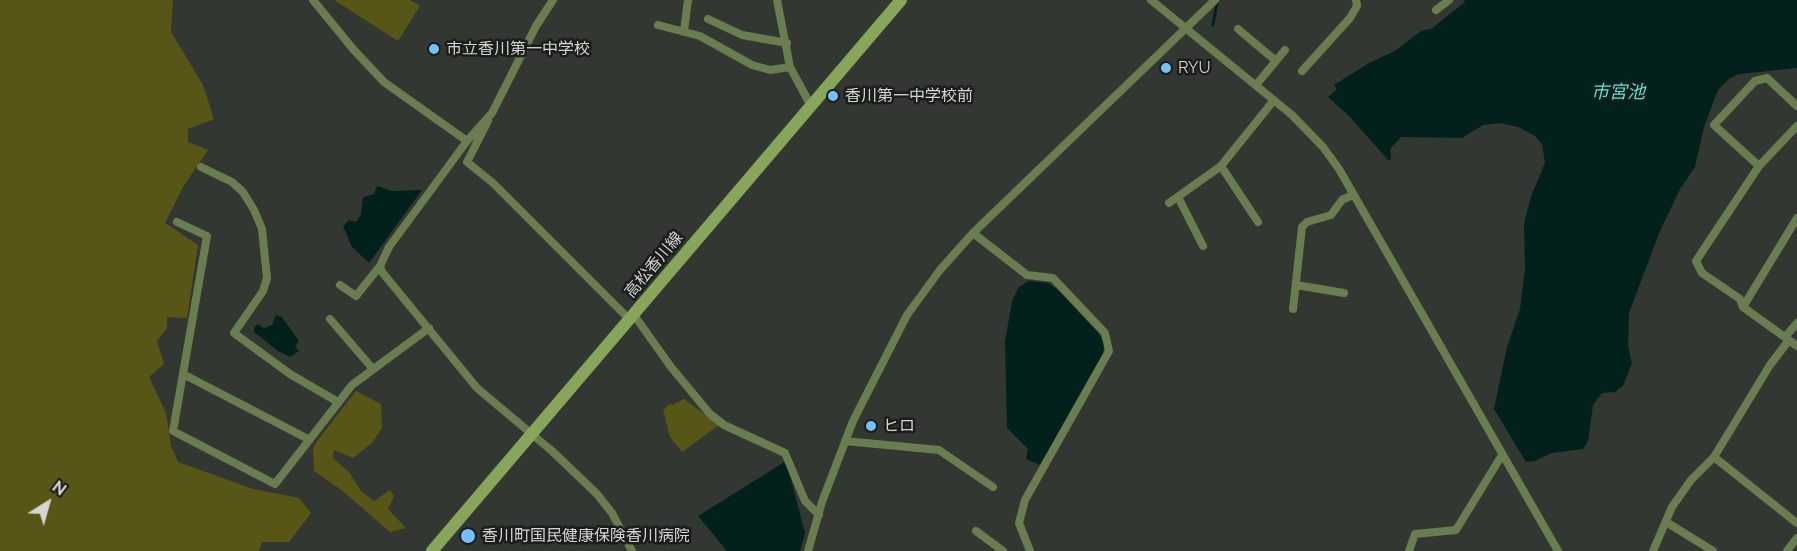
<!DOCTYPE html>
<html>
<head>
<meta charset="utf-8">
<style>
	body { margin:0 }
	#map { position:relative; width:1797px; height:551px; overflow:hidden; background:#323732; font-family:Raleway,sans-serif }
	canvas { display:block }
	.north { position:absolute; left:18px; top:473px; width:60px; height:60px; -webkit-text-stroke:4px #1b1d1b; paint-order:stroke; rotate:37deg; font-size:16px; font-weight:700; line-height:24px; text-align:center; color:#d3d6d3 }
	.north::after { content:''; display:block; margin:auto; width:21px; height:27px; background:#d3d6d3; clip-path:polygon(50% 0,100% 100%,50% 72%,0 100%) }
</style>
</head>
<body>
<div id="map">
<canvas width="1797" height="551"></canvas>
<div class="north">N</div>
</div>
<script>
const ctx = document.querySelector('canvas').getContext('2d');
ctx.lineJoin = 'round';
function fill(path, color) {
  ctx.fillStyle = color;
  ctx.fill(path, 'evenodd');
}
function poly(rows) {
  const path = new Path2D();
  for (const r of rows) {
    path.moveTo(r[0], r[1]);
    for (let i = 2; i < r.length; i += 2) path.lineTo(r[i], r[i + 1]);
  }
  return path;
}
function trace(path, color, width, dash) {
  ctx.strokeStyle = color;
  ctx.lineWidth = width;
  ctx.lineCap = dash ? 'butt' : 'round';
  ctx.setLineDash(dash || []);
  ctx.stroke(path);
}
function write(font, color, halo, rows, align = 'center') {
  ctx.font = font + ' Raleway,"Noto Sans JP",sans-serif';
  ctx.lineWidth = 5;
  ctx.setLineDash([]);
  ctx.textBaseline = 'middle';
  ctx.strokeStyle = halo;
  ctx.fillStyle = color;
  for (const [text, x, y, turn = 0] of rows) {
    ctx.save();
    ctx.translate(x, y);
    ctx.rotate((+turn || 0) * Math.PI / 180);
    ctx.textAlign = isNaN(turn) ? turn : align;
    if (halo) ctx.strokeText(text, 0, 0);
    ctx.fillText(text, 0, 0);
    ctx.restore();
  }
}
fill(poly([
	[0,0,173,0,171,32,203,85,214,119,188,129,188,142,208,150,183,187,165,223,198,245,187,318,167,317,167,328,157,341,164,364,149,377,166,413,171,446,178,462,253,489,299,498,311,513,289,542,262,542,259,551,0,551],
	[334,0,410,0,420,6,398,41],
	[356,391,381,404,382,428,372,443,353,458,334,450,333,458,349,472,361,491,374,501,390,490,394,496,388,509,406,528,390,532,344,492,314,471,313,449,317,441],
	[684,399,719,425,682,452,670,437,663,410,670,404,672,405]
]), '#585617');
fill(poly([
	[1464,0,1797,0,1797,68,1739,74,1730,78,1718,90,1704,127,1695,167,1680,189,1660,231,1629,313,1628,346,1632,363,1623,386,1615,392,1602,393,1593,405,1588,441,1583,449,1552,453,1535,461,1526,462,1494,409,1507,347,1520,309,1525,269,1524,224,1531,196,1545,163,1542,144,1535,136,1518,127,1500,123,1483,125,1462,138,1401,137,1390,149,1391,158,1389,161,1349,116,1328,97,1337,89,1334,85,1369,63,1395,51,1421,31,1431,29,1465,2],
	[377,186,392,191,422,190,369,263,352,247,343,226,349,220,356,222,361,214,363,197,374,194],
	[1028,281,1048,283,1058,290,1099,334,1104,344,1103,355,1040,465,1026,459,1028,449,1007,428,1005,341,1012,302,1018,288],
	[276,315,282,317,299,341,295,346,299,351,290,357,278,351,254,332,254,327,258,324,264,328,272,325],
	[786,461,805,533,800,551,727,551,698,516]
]), '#02211d');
trace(poly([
	[1213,25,1217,3]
]), '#02211d', 3);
trace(poly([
	[313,0,353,49,384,82,467,141],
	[553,0,536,26,492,113,467,141,389,247,380,266,382,272,477,388,552,451,597,494,612,513,632,551],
	[777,0,790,67,811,106],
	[1151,0,1292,115,1323,147,1339,169,1558,551],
	[1436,10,1449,0],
	[708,19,742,35,787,43],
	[658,25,700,36,752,65,770,70,790,67],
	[1238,29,1276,61],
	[684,31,688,0],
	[1302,71,1350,18,1357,6,1356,0],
	[1256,85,1285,50],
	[488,121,467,162,493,183,630,320],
	[1221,166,1258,222],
	[1759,166,1714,125,1755,81,1767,78,1797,106],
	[201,167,232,182,243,192,254,210,262,229,267,278,263,291,234,333,290,374,338,402],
	[1178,197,1203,246],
	[1169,203,1221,166,1274,100],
	[1797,218,1743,307,1797,346],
	[177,222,207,236,173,431,275,484,352,385,429,328],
	[973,233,1027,275,1053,278,1105,333,1109,351,1025,500,1019,523,1030,551],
	[340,285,356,296,380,266],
	[1296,285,1344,293],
	[1743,307,1740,299,1702,273,1696,261,1759,166,1797,126],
	[1293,309,1302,227,1307,222,1331,215,1342,200,1353,195],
	[634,315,671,367,710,414,724,425,785,453,805,501,819,515],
	[330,319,373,369],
	[1785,337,1797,323],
	[183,374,308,439],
	[845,441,939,450,993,487],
	[1714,457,1797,523],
	[1666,522,1713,551],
	[976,531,1003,551],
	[808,551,822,502,853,421,907,315,940,270,973,233,1215,0],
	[1409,551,1415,534,1456,530,1502,455],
	[1653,551,1672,507,1691,480,1714,457,1770,365,1789,340],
	[1787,551,1797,538]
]), '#6a7d50', 8);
trace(poly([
	[432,551,901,0]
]), '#88a55c', 12);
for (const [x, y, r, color] of [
	[434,49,6,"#76c0f7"],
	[1166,68,6,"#76c0f7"],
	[833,96,6,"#76c0f7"],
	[871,426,6,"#76c0f7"],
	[468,536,8,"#76c0f7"]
]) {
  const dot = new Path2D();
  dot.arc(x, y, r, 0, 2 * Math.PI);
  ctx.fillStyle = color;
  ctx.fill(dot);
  trace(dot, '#1b1d1b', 2);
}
write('16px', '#d3d6d3', '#1b1d1b', [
	["市立香川第一中学校",446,49],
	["RYU",1178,68],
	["香川第一中学校前",845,96],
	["ヒロ",883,426],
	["香川町国民健康保険香川病院",482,536]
], 'left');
write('16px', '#d3d6d3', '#1b1d1b', [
	["高松香川線",654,265,-50]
]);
write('italic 18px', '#55e3d2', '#1b1d1b', [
	["市宮池",1618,93]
]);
</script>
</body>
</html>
